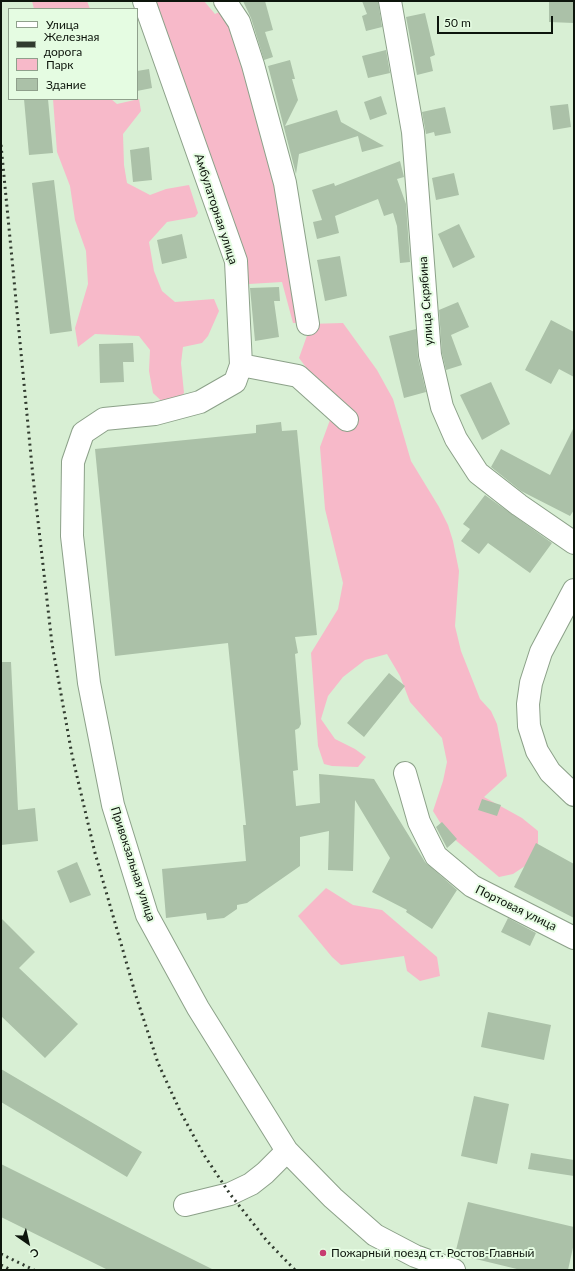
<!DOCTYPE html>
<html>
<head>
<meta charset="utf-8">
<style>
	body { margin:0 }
	#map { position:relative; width:575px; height:1271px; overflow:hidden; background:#d8efd4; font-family:Lato,sans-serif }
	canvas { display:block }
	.frame { position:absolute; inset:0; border:2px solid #0d150c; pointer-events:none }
	.legend { position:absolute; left:8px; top:8px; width:130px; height:92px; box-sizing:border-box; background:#e5fce2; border:1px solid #8fa08c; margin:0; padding:5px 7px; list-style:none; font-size:12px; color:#0d150c }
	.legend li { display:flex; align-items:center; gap:8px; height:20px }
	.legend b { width:20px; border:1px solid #8fa08c }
	.north { position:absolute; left:8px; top:1223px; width:40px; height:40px; -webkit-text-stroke:3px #e5fce2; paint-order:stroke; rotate:146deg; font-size:11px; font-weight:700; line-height:16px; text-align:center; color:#0d150c }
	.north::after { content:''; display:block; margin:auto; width:14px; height:18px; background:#0d150c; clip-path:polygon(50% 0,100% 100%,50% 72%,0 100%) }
	.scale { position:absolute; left:437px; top:16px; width:116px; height:18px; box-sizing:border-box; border:2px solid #0d150c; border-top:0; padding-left:5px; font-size:12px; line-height:14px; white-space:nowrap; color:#0d150c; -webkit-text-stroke:3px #e5fce2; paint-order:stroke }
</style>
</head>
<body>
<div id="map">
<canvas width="575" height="1271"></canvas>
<div class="frame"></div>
<ul class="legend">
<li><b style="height:5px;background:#fff"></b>Улица</li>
<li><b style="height:5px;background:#313b2f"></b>Железная дорога</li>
<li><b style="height:11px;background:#f7b9c9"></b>Парк</li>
<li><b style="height:11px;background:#abc1a8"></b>Здание</li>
</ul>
<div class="north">С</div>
<div class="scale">50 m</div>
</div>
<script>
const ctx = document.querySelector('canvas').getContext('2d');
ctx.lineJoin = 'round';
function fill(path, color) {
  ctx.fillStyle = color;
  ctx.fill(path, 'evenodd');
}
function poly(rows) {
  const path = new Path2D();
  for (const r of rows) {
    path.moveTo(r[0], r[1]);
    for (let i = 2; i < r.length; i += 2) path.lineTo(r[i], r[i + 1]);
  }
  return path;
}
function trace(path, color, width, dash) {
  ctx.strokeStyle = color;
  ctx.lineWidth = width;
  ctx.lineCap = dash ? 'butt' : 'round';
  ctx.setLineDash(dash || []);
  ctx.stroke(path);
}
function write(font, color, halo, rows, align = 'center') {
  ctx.font = font + ' Lato,sans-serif';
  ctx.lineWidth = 4;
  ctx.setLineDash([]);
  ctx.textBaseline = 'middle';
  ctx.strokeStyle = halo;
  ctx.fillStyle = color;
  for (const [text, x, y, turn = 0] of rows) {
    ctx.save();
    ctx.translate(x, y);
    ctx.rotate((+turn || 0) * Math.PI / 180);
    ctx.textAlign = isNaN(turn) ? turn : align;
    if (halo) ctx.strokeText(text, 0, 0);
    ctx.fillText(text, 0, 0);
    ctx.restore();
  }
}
fill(poly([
	[32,1,87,1,90,9,34,9],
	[153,1,204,1,215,14,227,8,259,96,305,323,293,323,282,282,249,284,245,264],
	[53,99,111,99,117,104,139,99,141,111,123,134,124,165,127,183,150,195,166,189,189,185,198,213,195,217,167,222,149,242,154,271,162,291,175,302,214,299,219,311,208,336,202,343,183,347,181,363,184,393,170,409,153,393,149,371,150,350,139,336,95,334,78,347,75,328,88,284,86,251,75,220,70,186,57,152],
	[343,323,377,370,393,399,411,461,439,507,448,525,453,541,459,571,455,626,461,651,480,699,491,711,497,724,507,776,484,797,522,818,538,831,538,848,525,866,513,874,499,877,446,832,433,811,443,781,447,762,442,738,410,702,400,676,387,654,365,660,343,677,328,696,321,719,335,739,355,749,366,757,358,767,332,766,324,764,318,746,311,653,338,609,343,583,325,509,320,447,330,420,338,423,311,374,299,358,309,330,308,324],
	[326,888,353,905,382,910,437,957,440,976,420,981,407,971,404,956,341,965,332,957,298,916]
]), '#f7b9c9');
fill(poly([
	[243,1,265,1,273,30,265,32,273,57,264,60,251,18],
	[362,1,378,1,382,27,366,31,362,16,367,14],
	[549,1,574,1,574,23,549,22],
	[425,13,435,55,430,57,433,71,417,75,406,17],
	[386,50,390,73,368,78,362,56],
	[290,60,295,79,292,79,298,100,285,126,337,110,341,122,384,146,362,152,358,136,299,154,296,174,268,66],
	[149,69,152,88,137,91,137,71],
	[381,96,387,114,370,120,364,102],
	[24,99,48,99,53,153,29,155],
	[568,104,571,127,553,130,550,106],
	[445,107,451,133,435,136,434,132,426,134,422,112],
	[149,147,152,180,133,182,130,150],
	[400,161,404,177,397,179,406,204,410,262,400,263,397,226,393,213,384,216,378,199,335,216,339,233,317,239,313,222,322,220,312,190,334,183,335,186],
	[454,173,459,195,436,200,432,178],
	[54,180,72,331,50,334,32,183],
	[459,224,475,257,453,268,438,234],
	[182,234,187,258,162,264,157,240],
	[340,256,347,296,325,301,317,260],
	[279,287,280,301,274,301,279,337,255,341,250,288],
	[458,302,469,327,451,335,462,365,446,370,442,353,439,310],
	[551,320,574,332,574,377,559,369,551,384,525,370],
	[416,329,418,358,426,392,404,398,389,336],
	[133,343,134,362,123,362,124,382,100,383,99,344],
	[491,382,510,424,482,440,460,395],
	[281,422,282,431,297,430,317,635,295,637,298,653,295,654,301,724,299,728,295,730,298,770,293,771,296,806,320,803,319,774,374,779,425,862,457,890,432,929,406,912,407,910,372,892,390,858,355,800,353,871,328,870,329,831,300,837,300,866,247,903,237,905,237,909,224,918,207,920,206,913,166,918,162,869,246,861,243,825,246,825,228,643,115,656,95,449,256,433,256,425],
	[574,427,574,510,570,516,521,491,491,467,501,449,550,475],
	[485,495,552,543,530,573,488,543,479,554,461,541,470,529,463,524],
	[1,662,11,662,18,810,35,808,38,841,1,845],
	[389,673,405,686,364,737,347,723],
	[482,799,501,805,497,816,478,810],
	[442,822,457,839,447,848,436,827],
	[536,843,574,864,574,918,514,887],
	[77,862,91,895,70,903,57,871],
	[1,918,35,952,19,968,78,1024,45,1058,1,1016],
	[508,918,536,933,530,946,501,932],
	[488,1012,551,1025,544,1060,481,1047],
	[1,1069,142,1152,127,1177,1,1102],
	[474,1096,509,1104,497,1164,461,1156],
	[531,1153,574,1160,574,1176,528,1169],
	[1,1164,214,1270,108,1270,1,1217],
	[468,1202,574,1227,574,1243,568,1270,521,1270,455,1254]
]), '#abc1a8');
const minor = poly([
	[144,1,236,261,241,365,235,382,200,402,155,414,104,419,83,433,73,462,72,536,89,683,113,805,147,915,198,1008,287,1151,333,1198,375,1235,415,1256,454,1270],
	[225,1,239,22,253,65,285,183,308,324],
	[390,1,413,132,430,355,442,407,456,439,478,473,519,505,574,543],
	[241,365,298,376,347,420],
	[405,773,419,822,436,856,472,886,574,938],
	[185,1205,230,1194,251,1184,265,1173,287,1151]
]);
const major = poly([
	[574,590,541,652,531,683,528,704,529,726,537,751,550,772,574,795]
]);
trace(minor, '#8ca189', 24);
trace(major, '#8ca189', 24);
trace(minor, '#fff', 22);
trace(major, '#fff', 22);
trace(poly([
	[1,145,33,477,52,644,72,755,95,853,136,996,158,1063,181,1113,204,1155,230,1194,267,1241,295,1270],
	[1,1254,34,1270],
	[1,1265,11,1270]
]), '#313b2f', 3, [2, 4]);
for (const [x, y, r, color] of [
	[323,1253,4,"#c73b6f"]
]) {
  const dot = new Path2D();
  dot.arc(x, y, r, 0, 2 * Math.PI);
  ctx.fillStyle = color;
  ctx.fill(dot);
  trace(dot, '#e5fce2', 1.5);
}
write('12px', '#0d150c', '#e5fce2', [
	["Амбулаторная улица",216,209,72],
	["улица Скрябина",426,301,-94],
	["Привокзальная улица",133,864,72],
	["Портовая улица",516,908,26]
]);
write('12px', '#0d150c', '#e5fce2', [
	["Пожарный поезд ст. Ростов-Главный",331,1253]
], 'left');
</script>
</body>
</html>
